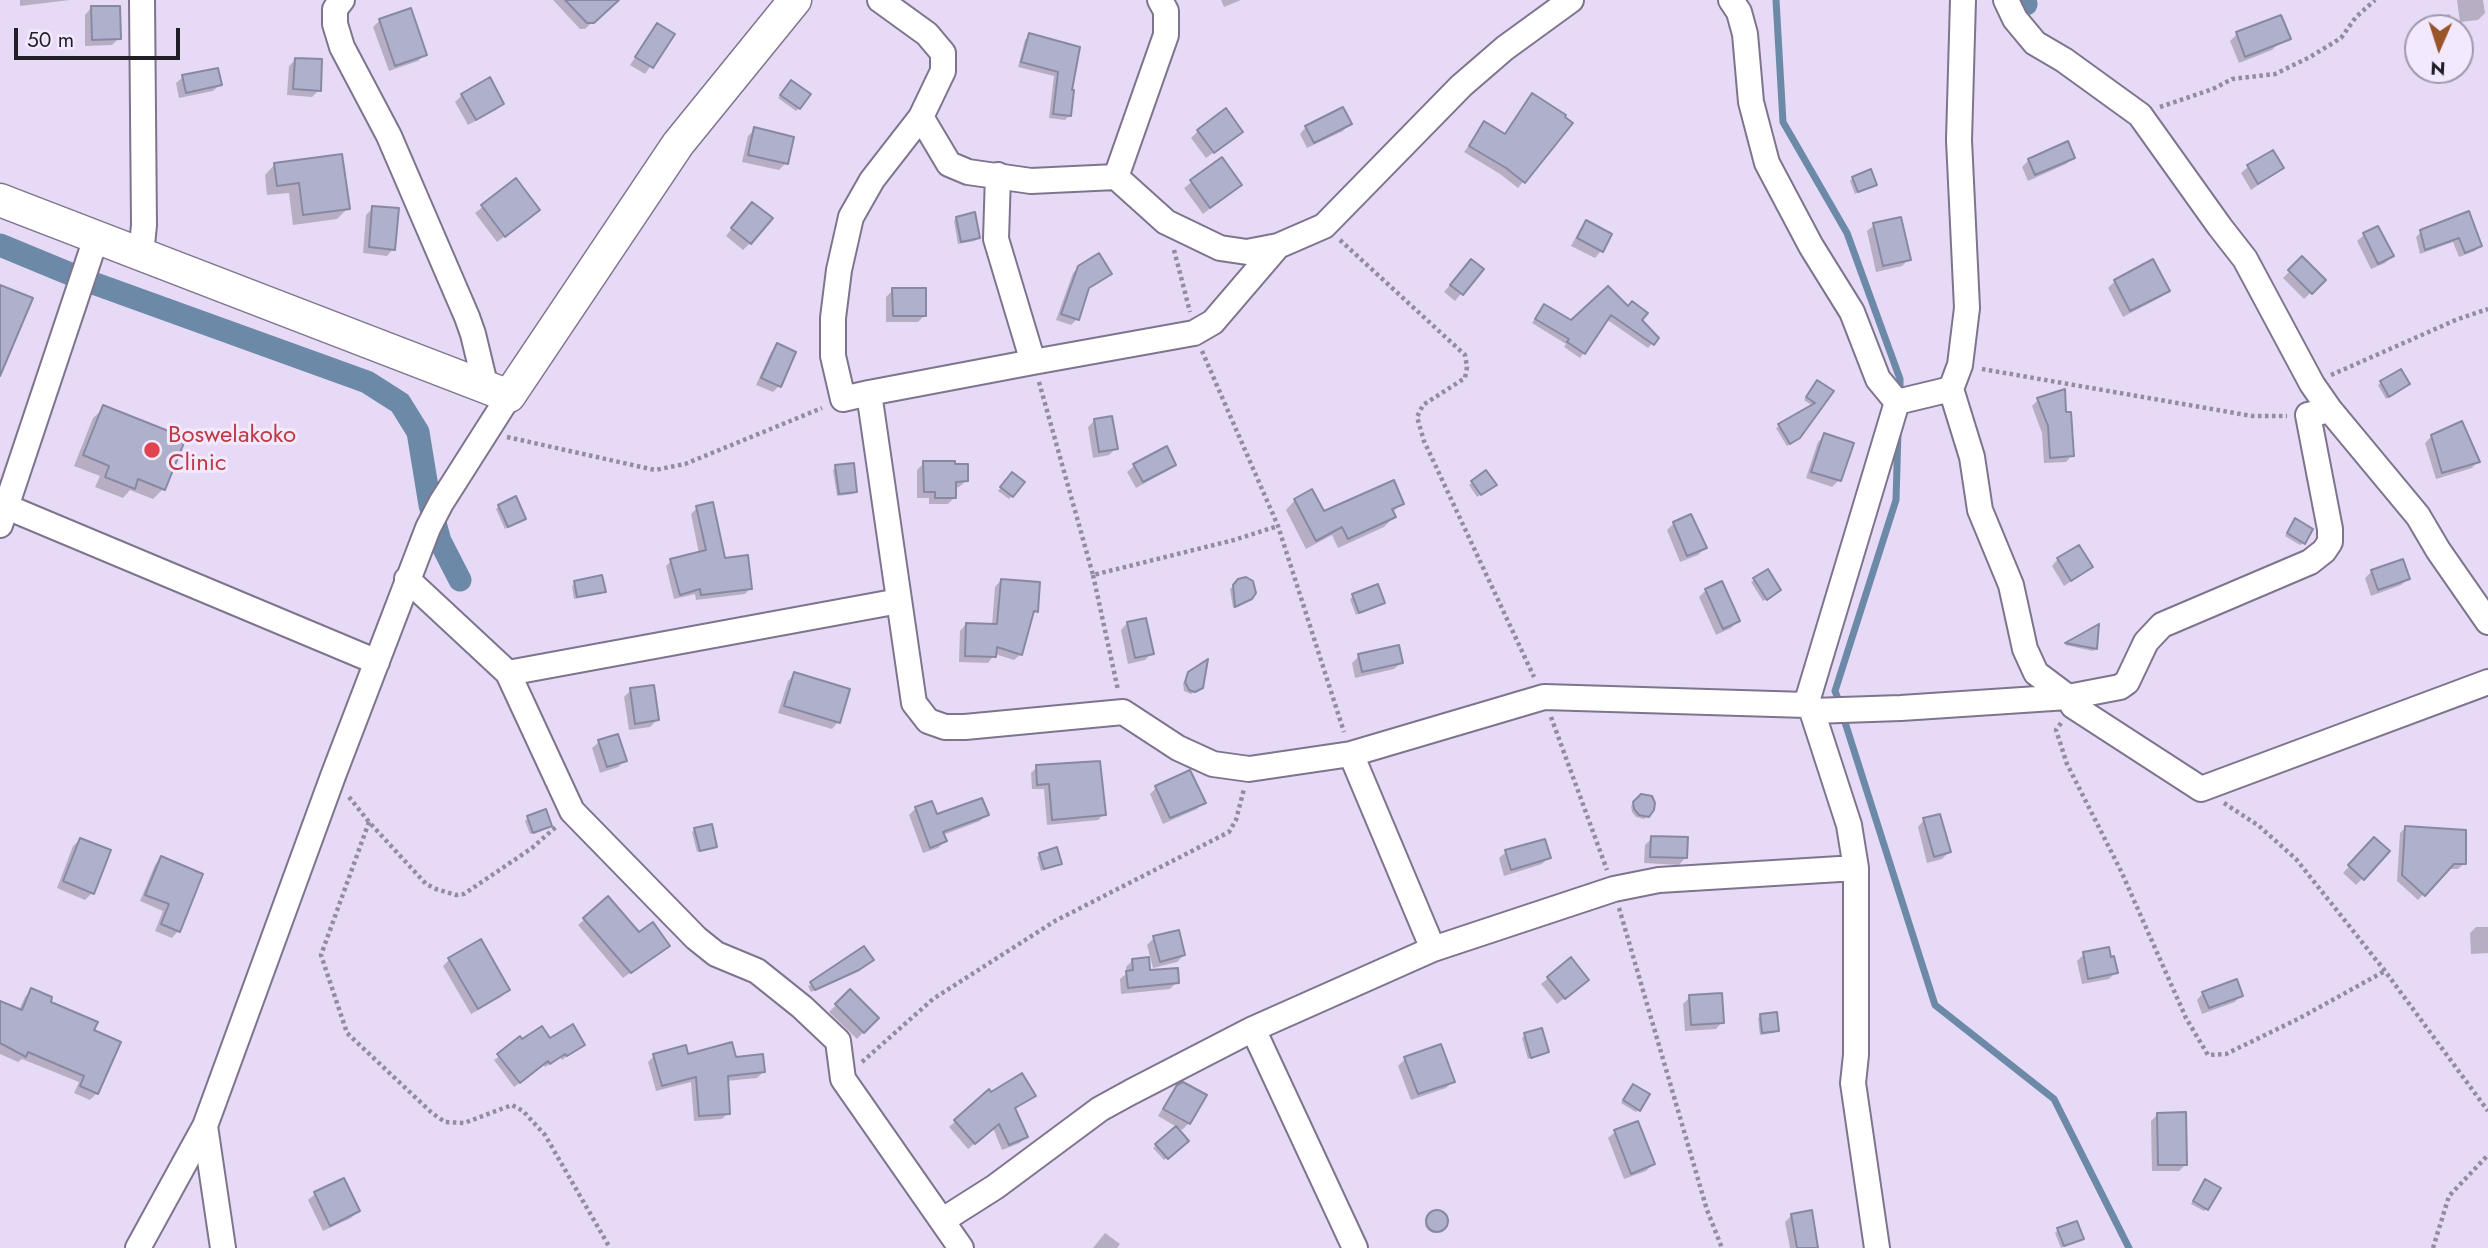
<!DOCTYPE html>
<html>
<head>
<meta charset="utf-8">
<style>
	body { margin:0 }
	#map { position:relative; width:2488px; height:1248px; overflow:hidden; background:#e6daf6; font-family:Jost,sans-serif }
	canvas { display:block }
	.north { position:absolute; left:2404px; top:14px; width:70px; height:70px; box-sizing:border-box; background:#f2e9ff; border:2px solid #9f98a9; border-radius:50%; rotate:183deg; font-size:19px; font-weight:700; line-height:28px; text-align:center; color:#221e28 }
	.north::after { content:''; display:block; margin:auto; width:24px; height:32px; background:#995429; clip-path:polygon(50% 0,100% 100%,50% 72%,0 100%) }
	.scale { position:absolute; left:14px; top:28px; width:166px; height:32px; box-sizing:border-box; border:4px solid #221e28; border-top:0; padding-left:9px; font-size:21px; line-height:24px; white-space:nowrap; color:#221e28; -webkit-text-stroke:5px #f2e9ff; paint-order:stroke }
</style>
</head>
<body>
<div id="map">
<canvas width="2488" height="1248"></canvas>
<div class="north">N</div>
<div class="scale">50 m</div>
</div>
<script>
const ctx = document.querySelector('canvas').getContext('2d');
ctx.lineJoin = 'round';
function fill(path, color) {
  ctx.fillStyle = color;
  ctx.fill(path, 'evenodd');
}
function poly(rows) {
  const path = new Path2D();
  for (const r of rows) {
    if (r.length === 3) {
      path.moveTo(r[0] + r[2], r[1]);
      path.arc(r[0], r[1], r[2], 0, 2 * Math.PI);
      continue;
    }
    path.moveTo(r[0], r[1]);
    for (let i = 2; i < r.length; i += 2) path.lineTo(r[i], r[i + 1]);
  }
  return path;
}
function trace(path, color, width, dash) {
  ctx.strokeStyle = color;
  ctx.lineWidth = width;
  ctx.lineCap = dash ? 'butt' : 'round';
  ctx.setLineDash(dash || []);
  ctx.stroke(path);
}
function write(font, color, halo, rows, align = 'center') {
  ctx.font = font + ' Jost,sans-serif';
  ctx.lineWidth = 6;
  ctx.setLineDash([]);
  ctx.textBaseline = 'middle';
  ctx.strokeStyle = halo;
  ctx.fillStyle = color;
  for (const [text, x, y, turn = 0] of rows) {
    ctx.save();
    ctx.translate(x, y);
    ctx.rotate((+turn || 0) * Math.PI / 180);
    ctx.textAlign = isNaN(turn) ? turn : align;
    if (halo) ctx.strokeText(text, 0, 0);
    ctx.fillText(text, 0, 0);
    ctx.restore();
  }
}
fill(poly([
	[20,0,70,0,20,6],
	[553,0,615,0,585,29,580,29],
	[1221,0,1241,0,1224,7],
	[2457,0,2483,0,2485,13,2478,20,2460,22],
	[91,8,119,38,112,45,85,46,85,15],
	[2450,14,2453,28,2422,28,2421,25,2427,19],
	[380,20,425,54,418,61,389,71,373,27],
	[657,25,672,35,645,74,630,65],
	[2237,34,2279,43,2272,50,2239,63,2230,41],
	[1030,35,1078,48,1069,92,1070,115,1065,120,1049,118,1054,76,1018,67,1025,40],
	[296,59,319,90,312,97,287,95,289,66],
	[2430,70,2438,70,2431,78],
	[183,77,220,85,213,91,179,98,176,83],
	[489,80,502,103,496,110,468,125,455,102,462,95],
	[788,85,799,108,796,111,778,98],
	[1532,95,1571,123,1518,188,1500,174,1464,152,1485,123,1504,135],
	[1349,124,1343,131,1307,148,1300,134,1306,127],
	[755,129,786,163,779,170,742,162,748,136],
	[1198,131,1241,132,1206,158,1191,138],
	[2073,157,2066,164,2028,181,2022,167,2029,160],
	[1221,159,1233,191,1203,214,1184,188],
	[275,164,348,208,337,219,293,225,289,193,267,195,265,175],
	[2248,167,2282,168,2251,190,2241,173],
	[1853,178,1875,184,1855,194,1850,181],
	[516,181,531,217,497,242,475,213],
	[373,208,393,249,387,256,363,253,366,215],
	[745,211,750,243,743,250,726,236],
	[2468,213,2480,245,2475,251,2459,257,2453,242,2420,254,2416,237,2421,232],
	[956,218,978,238,975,241,958,244,954,221],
	[1587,222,1601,251,1595,258,1571,246,1580,229],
	[1874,225,1909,259,1902,266,1876,272,1867,231],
	[2378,228,2392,256,2385,263,2371,269,2357,241,2364,235],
	[2302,259,2324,280,2304,299,2283,278],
	[1079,267,1110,274,1087,290,1077,319,1071,325,1056,320,1073,273],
	[1464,268,1481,269,1455,301,1444,292],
	[2115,281,2168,290,2161,297,2123,317,2108,288],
	[1608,288,1657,338,1648,348,1606,319,1580,358,1564,347,1566,344,1532,323,1540,311,1571,322],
	[893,290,925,315,918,322,886,322,886,297],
	[777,345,779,386,773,392,756,385,771,352],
	[2400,371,2408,384,2386,399,2378,385],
	[1815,385,1831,391,1795,441,1787,446,1776,428,1813,406,1804,400],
	[2038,400,2064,414,2072,455,2066,462,2044,463,2042,433,2032,406],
	[104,408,163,489,153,499,130,490,123,498,95,487,100,476,74,466,93,418],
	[1094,421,1116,448,1109,455,1093,458,1088,427],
	[1825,435,1839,480,1832,487,1806,478,1818,442],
	[2432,436,2478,461,2472,468,2436,479,2425,443],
	[924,463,966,481,959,487,955,488,955,497,948,504,929,504,929,498,917,498,917,470],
	[1174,464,1167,471,1136,488,1127,472,1134,466],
	[836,467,856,491,853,494,837,496,833,470],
	[1486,473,1492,487,1477,497,1469,485],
	[1010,477,1023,482,1009,499,998,491],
	[1295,500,1324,513,1402,503,1392,513,1394,517,1384,527,1338,548,1332,535,1306,549,1286,510],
	[499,506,524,519,505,529,496,509],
	[697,508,724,560,750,588,745,594,696,600,695,594,674,599,666,566,671,561,699,554,691,514],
	[1674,523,1705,548,1698,555,1680,562,1667,530],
	[2293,524,2303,543,2300,545,2285,536],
	[2058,559,2091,567,2064,586,2052,566],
	[2402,561,2408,579,2401,585,2371,596,2365,578,2371,572],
	[1767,571,1776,593,1763,601,1751,582],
	[1001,580,1036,611,1032,615,1021,654,1014,660,995,654,988,663,959,662,960,631,966,624,992,625,995,587],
	[1239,580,1250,598,1233,608,1230,589],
	[575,583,604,591,601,594,574,599,572,586],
	[1706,590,1738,621,1731,628,1716,635,1699,597],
	[1353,596,1383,602,1356,615,1350,599],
	[1127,623,1152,653,1145,660,1128,664,1121,630],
	[2097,627,2096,648,2093,651,2065,645],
	[1359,656,1401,663,1394,669,1355,678,1352,663],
	[795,674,838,722,832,729,778,713,788,681],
	[1190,674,1200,689,1191,694,1184,691,1183,683],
	[631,690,657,720,650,727,629,730,624,697],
	[599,742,625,760,618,767,600,773,592,748],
	[1037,767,1104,814,1098,820,1047,825,1044,789,1032,789,1031,773],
	[1157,787,1204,802,1197,809,1163,824,1150,794],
	[1641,796,1647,816,1644,819,1636,817,1632,812,1631,806],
	[916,808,936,816,987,814,980,821,943,835,945,841,938,848,923,853,909,815],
	[528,818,550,825,530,834,525,821],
	[1924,820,1949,852,1942,859,1927,863,1918,827],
	[2406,827,2464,864,2458,869,2447,869,2418,900,2397,881,2400,833],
	[695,829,715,846,712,849,697,852,692,832],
	[1652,838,1685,858,1679,865,1644,863,1645,845],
	[2375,839,2388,852,2356,885,2343,873],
	[80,840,92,893,85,900,57,888,73,846],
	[1506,852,1549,857,1542,864,1504,876,1499,858],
	[1040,854,1060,863,1041,871,1037,857],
	[161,858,178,931,172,938,155,931,163,911,140,901,155,865],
	[585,919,638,934,667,946,623,978,578,925],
	[2476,927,2488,927,2488,953,2471,954,2470,933],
	[1154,938,1184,955,1177,962,1153,968,1147,945],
	[2084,954,2116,972,2109,979,2082,984,2077,961],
	[450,959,508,990,501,997,471,1014,443,966],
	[1133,960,1144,970,1177,982,1170,989,1121,994,1120,979,1127,973,1126,967],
	[1571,960,1580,986,1557,1004,1541,984],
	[869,962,854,973,811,992,808,986],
	[32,990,92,1031,97,1093,90,1100,74,1093,79,1082,22,1059,18,1062,0,1054,0,1002,19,1010,25,997],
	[850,991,877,1018,857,1039,829,1012],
	[2203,993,2241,995,2235,1002,2202,1014,2197,1000],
	[1690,997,1722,1022,1716,1029,1685,1031,1683,1004],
	[1761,1015,1777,1030,1774,1033,1760,1035,1758,1018],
	[1525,1035,1547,1052,1528,1059,1522,1038],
	[549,1040,583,1045,562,1060,560,1057,545,1067,543,1065,514,1087,494,1060,522,1041],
	[654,1056,735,1059,763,1072,757,1078,726,1081,728,1113,722,1119,694,1121,691,1082,656,1091,648,1062],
	[1405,1059,1453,1081,1446,1088,1411,1100,1398,1066],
	[1178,1086,1189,1123,1182,1130,1158,1116,1171,1094],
	[1631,1089,1639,1109,1636,1112,1621,1103],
	[988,1092,990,1094,1034,1095,1014,1110,1026,1136,1020,1143,1002,1150,993,1128,968,1149,949,1127],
	[2158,1114,2186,1164,2179,1171,2152,1171,2151,1121],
	[1175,1128,1187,1141,1164,1160,1153,1148],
	[1615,1132,1653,1164,1646,1171,1624,1179,1608,1138],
	[2202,1184,2207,1209,2204,1211,2191,1204],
	[315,1194,358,1211,351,1218,323,1231,308,1200],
	[1435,1223,10],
	[1792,1215,1817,1248,1790,1248,1785,1222],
	[2058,1230,2082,1239,2061,1248,2055,1233],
	[1105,1233,1120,1244,1117,1248,1093,1248]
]), '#0003');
trace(poly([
	[1776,0,1783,122,1847,233,1900,379,1900,396],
	[1840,704,1835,691,1896,500,1898,432],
	[1843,716,1935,1005,2054,1099,2129,1248]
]), '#6c8aa7', 7);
trace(poly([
	[2024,0,2026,4],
	[0,245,75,276],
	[93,283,367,382,400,403,418,432,430,505,440,541,460,580]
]), '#6c8aa7', 23);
const building = poly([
	[565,0,619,0,594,23,587,23,565,0],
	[91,6,120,6,121,39,92,40,91,6],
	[411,8,427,55,395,66,379,19,411,8],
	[2281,15,2291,39,2245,57,2236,32,2281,15],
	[657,23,675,34,653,68,635,57,657,23],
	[1029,33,1080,47,1072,90,1074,90,1071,116,1053,114,1058,72,1021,62,1029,33],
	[295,58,322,59,321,91,293,89,295,58],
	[218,68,222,85,186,93,182,75,218,68],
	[490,77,504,104,476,120,461,94,490,77],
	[791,80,811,94,800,109,780,95,791,80],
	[1532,93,1566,115,1565,117,1573,123,1525,183,1506,168,1469,146,1484,121,1505,134,1532,93],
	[1343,107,1352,124,1314,143,1305,126,1343,107],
	[1226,108,1243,132,1214,153,1197,130,1226,108],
	[754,127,794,137,788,164,748,155,754,127],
	[2068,141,2075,158,2035,175,2028,159,2068,141],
	[2273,150,2284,168,2258,184,2247,165,2273,150],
	[342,154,350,209,303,215,299,183,277,186,274,163,342,154],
	[1222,157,1242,185,1210,208,1190,180,1222,157],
	[1871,169,1877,185,1858,192,1852,177,1871,169],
	[516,178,540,210,505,237,481,205,516,178],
	[752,202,773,218,751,244,731,228,752,202],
	[372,206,399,208,395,250,369,247,372,206],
	[2469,211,2482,246,2465,253,2459,238,2425,250,2420,230,2469,211],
	[975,212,980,238,961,242,956,217,975,212],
	[1901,217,1911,260,1883,266,1873,223,1901,217],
	[1586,220,1612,234,1603,252,1577,238,1586,220],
	[2378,226,2394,256,2378,264,2363,233,2378,226],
	[1099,253,1112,274,1089,288,1079,320,1061,314,1078,266,1099,253],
	[2302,256,2326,280,2312,294,2288,270,2302,256],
	[1471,259,1484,269,1463,295,1450,285,1471,259],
	[2153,259,2170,291,2130,311,2114,280,2153,259],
	[0,285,33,298,0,376,0,285],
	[1608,286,1628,306,1632,301,1648,313,1642,320,1659,338,1654,345,1611,315,1585,354,1567,342,1569,339,1535,319,1544,304,1571,320,1608,286],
	[892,288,926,288,926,316,893,316,892,288],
	[777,343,796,352,781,387,761,378,777,343],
	[2401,369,2410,384,2389,397,2380,381,2401,369],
	[1817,380,1834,391,1800,438,1790,444,1778,424,1815,403,1806,397,1817,380],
	[2065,389,2066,412,2071,412,2074,456,2050,458,2048,426,2037,398,2065,389],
	[103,405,186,438,165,490,138,479,135,489,105,477,109,466,83,455,103,405],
	[1112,416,1118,449,1099,452,1094,419,1112,416],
	[2462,421,2480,462,2442,473,2431,435,2462,421],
	[1824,433,1854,443,1841,481,1811,472,1824,433],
	[1167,446,1176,465,1143,482,1133,464,1167,446],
	[923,461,955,461,955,464,968,464,968,481,956,482,956,498,935,498,935,492,924,492,923,461],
	[854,463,857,492,839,494,835,465,854,463],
	[1486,470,1497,485,1481,495,1471,481,1486,470],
	[1012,472,1025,482,1013,497,1000,487,1012,472],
	[1394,480,1404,504,1392,509,1396,517,1348,539,1342,527,1316,541,1294,499,1312,489,1324,511,1394,480],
	[516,496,526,519,508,527,498,505,516,496],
	[713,502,725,558,748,555,752,589,701,595,700,589,680,595,670,559,706,550,696,506,713,502],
	[1691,514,1707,548,1687,556,1673,522,1691,514],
	[2295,518,2313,529,2305,544,2287,533,2295,518],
	[2079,545,2093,567,2071,581,2057,558,2079,545],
	[2403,559,2410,579,2378,590,2371,570,2403,559],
	[1768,569,1781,590,1767,600,1753,578,1768,569],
	[602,575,606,592,577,597,574,581,602,575],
	[1246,577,1253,581,1256,593,1252,599,1235,607,1233,585,1238,579,1246,577],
	[1001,579,1040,582,1038,612,1034,611,1022,655,997,647,996,657,965,656,966,623,997,624,1001,579],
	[1722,581,1740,621,1723,629,1705,589,1722,581],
	[1378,584,1385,603,1359,613,1352,594,1378,584],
	[1146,618,1154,654,1135,658,1127,622,1146,618],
	[2099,624,2097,649,2065,643,2099,624],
	[1399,645,1403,663,1362,672,1358,654,1399,645],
	[1208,659,1203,688,1195,692,1189,690,1185,682,1188,672,1208,659],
	[794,672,850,689,840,723,784,706,794,672],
	[654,685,659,720,635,724,630,688,654,685],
	[618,734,627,761,607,767,598,740,618,734],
	[1100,761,1106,815,1052,820,1049,784,1037,785,1036,765,1100,761],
	[1190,770,1206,803,1170,818,1155,786,1190,770],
	[1641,794,1652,796,1655,803,1654,810,1649,817,1639,815,1634,809,1633,802,1641,794],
	[982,798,989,815,943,832,947,841,930,848,915,807,932,801,937,814,982,798],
	[546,809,552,826,533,833,527,816,546,809],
	[1940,814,1951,852,1934,857,1923,818,1940,814],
	[712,824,717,847,700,851,694,828,712,824],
	[2405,826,2466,830,2466,864,2454,864,2425,896,2402,875,2405,826],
	[1651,836,1688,837,1687,858,1650,857,1651,836],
	[2374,837,2390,851,2364,880,2348,865,2374,837],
	[80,838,111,850,94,894,63,881,80,838],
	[1545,839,1551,858,1511,870,1505,850,1545,839],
	[1057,847,1062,864,1044,869,1039,853,1057,847],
	[161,856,203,874,180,932,161,924,169,904,145,895,161,856],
	[608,896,639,932,653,922,670,946,631,973,583,918,608,896],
	[1179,930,1185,955,1160,962,1153,936,1179,930],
	[481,939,510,990,478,1009,448,958,481,939],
	[864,946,874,960,859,970,815,990,810,982,864,946],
	[2109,947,2111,957,2114,956,2118,973,2088,979,2083,952,2109,947],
	[1149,957,1150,970,1178,968,1179,983,1128,988,1126,971,1133,970,1132,959,1149,957],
	[1571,957,1589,980,1565,999,1547,977,1571,957],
	[2237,979,2243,996,2209,1008,2202,992,2237,979],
	[31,988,52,997,51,1002,98,1022,94,1030,121,1042,98,1094,80,1086,84,1076,28,1052,26,1057,0,1043,0,1001,22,1010,31,988],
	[850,989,879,1018,864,1033,835,1004,850,989],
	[1722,993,1724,1023,1691,1025,1689,995,1722,993],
	[1777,1012,1779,1031,1762,1033,1760,1014,1777,1012],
	[573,1024,585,1045,567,1056,565,1054,550,1064,548,1061,520,1083,497,1054,520,1036,522,1039,542,1026,550,1038,573,1024],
	[1542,1028,1549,1052,1531,1058,1524,1033,1542,1028],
	[732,1042,736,1057,763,1054,765,1072,728,1076,730,1114,699,1116,696,1077,662,1086,653,1054,686,1045,688,1054,732,1042],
	[1441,1044,1455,1082,1418,1094,1404,1057,1441,1044],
	[1022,1073,1036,1096,1015,1108,1028,1137,1009,1145,999,1124,975,1144,954,1120,989,1089,991,1092,1022,1073],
	[1183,1082,1207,1095,1190,1124,1163,1109,1177,1085,1183,1082],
	[1633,1084,1650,1094,1640,1111,1623,1100,1633,1084],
	[2186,1112,2187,1165,2158,1165,2157,1113,2186,1112],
	[1638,1121,1655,1164,1631,1174,1614,1130,1638,1121],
	[1176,1126,1189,1141,1168,1159,1155,1144,1176,1126],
	[344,1178,360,1211,330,1226,314,1192,344,1178],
	[2205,1179,2221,1188,2208,1210,2193,1201,2205,1179],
	[1437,1221,11],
	[1812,1210,1818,1248,1797,1248,1791,1214,1812,1210],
	[2077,1221,2084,1239,2064,1246,2057,1228,2077,1221]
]);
fill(building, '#afb0cc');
trace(building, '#8789a3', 2);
const minor = poly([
	[342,0,335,9,335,24,342,47,389,136,467,317,473,334,486,388],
	[880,0,927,34,943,53,943,71,921,117,949,164,968,172,1031,181,1116,177,1166,222,1220,248,1247,252,1278,246,1324,226,1461,86,1505,48,1571,0],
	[1731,0,1739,12,1745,34,1751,102,1767,163,1811,246,1852,312,1878,379,1897,402],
	[1963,0,1959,140,1967,308,1960,365,1951,389,1972,457,1980,510,2011,585,2025,649,2036,673,2068,697,2073,706,2201,789,2488,682],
	[2006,0,2015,19,2035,43,2064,60,2140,115,2220,227,2245,259,2312,384,2330,410,2418,516,2438,550,2488,622],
	[998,175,996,239,1033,362,869,393,914,703,928,721,945,727,965,727,1123,712,1178,748,1213,764,1249,769,1351,754],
	[1116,177,1166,35,1166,11,1160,0],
	[141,255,144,225,142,0],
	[1033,362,1194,333,1213,322,1278,246],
	[869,393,843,399,833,356,833,318,839,270,851,217,872,180,921,117],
	[1897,402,1951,389],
	[7,507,377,662],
	[0,525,96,238],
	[407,579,508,673,572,811,696,938,716,954,757,971,802,1007,838,1041,843,1079,961,1248],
	[508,673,899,601],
	[1812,711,1901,708,2068,697,2120,687,2127,682,2146,642,2162,625,2310,562,2324,551,2330,542,2330,529,2308,415,2330,410],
	[1433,949,1614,889,1659,880,1856,868],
	[1253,1029,1355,1248],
	[205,1126,223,1248],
	[943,1220,995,1187,1100,1109,1131,1092,1253,1029,1433,949,1351,754,1544,697,1806,705],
	[138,1248,205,1126,333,776,428,528,441,503,509,396],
	[1877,1248,1853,1083,1856,1055,1856,868,1849,825,1812,711,1806,705,1897,402]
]);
const tertiary = poly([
	[0,200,509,396,678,144,795,0]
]);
trace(minor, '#7f748d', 28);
trace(tertiary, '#7f748d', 35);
trace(poly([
	[2160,107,2213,89,2232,79,2275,74,2310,57,2341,38,2356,17,2375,0],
	[1340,240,1465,355,1467,367,1465,378,1423,405,1417,417,1424,441,1534,677],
	[1174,250,1190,312],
	[1202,351,1278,526,1344,732],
	[1982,369,2252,416,2287,416],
	[2331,375,2458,319,2488,309],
	[1039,382,1093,575,1234,540,1278,526],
	[507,437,655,470,685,464,822,408],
	[1093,575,1118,690],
	[1551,717,1607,870],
	[2061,723,2056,730,2067,764,2121,871,2186,1018,2208,1055,2226,1054,2298,1019,2385,971],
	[349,797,369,822,426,884,436,889,456,895,464,894,532,848,557,826],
	[2224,803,2259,826,2296,859,2385,971,2488,1111],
	[369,822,321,955,347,1033,432,1113,445,1122,464,1123,512,1105,523,1111,545,1135,610,1248],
	[1619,908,1707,1210,1722,1248],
	[862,1062,933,999,1055,921,1229,832,1236,820,1244,789],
	[2433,1248,2449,1196,2488,1155]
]), '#948ba0', 4.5, [3.5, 3.5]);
trace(minor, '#fff', 24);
trace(tertiary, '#fff', 32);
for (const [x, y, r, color] of [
	[152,450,9,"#e0444e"]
]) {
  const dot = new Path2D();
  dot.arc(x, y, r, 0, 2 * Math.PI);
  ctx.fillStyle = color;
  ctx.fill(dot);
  trace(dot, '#f2e9ff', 2.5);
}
write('24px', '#be3a42', '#f2e9ff', [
	["Boswelakoko",168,436],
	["Clinic",168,464]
], 'left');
</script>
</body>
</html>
